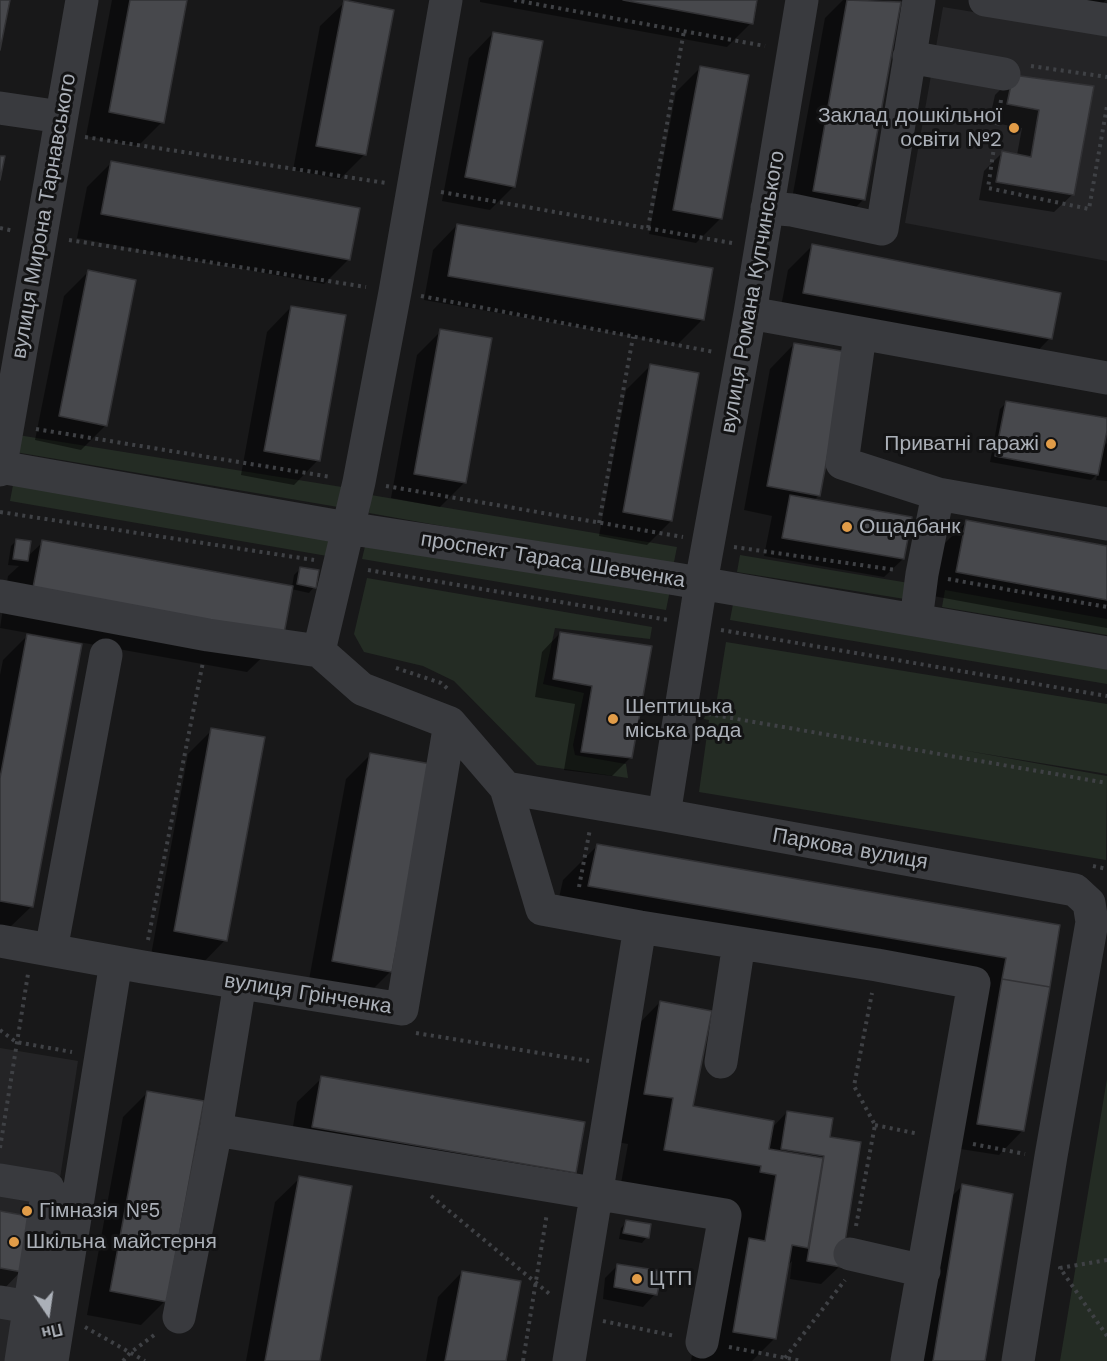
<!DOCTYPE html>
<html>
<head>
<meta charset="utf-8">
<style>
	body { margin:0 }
	#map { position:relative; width:1107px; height:1361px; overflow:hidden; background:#181819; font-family:"Work Sans",sans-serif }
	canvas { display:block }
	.north { position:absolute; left:18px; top:1283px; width:60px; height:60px; -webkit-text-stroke:4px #131314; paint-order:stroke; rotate:167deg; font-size:16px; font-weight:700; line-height:24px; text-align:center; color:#abb0b8 }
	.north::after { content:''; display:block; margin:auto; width:21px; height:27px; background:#abb0b8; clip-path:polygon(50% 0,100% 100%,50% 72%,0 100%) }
</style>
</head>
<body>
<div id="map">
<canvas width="1107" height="1361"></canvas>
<div class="north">Пн</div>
</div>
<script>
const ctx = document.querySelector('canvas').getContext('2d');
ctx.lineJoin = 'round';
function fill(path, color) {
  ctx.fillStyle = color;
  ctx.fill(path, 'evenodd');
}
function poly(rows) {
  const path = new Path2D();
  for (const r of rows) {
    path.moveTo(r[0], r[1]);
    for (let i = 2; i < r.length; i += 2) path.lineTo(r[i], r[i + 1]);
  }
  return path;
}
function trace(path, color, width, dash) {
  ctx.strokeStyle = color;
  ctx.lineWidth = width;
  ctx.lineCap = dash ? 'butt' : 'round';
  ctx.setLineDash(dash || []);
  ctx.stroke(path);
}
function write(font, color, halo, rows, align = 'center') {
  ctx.font = font + ' "Work Sans",sans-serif';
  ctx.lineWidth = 6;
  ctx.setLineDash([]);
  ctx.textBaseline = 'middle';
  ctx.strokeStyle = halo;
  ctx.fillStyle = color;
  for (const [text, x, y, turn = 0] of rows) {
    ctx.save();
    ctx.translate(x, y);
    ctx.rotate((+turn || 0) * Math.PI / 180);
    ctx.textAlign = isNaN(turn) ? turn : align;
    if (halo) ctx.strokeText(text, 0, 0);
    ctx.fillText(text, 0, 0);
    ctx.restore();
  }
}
fill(poly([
	[943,7,1107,34,1107,261,905,223],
	[0,1048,78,1061,32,1361,0,1361]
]), '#242426');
fill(poly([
	[18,435,342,487,338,507,15,452],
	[13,485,337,537,333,557,10,501],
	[371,495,677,547,673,567,369,513],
	[366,542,670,590,666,610,362,559],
	[740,555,915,584,911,600,737,572],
	[367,578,652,627,650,639,555,628,543,684,584,693,573,745,575,755,626,764,628,778,537,765,454,681,423,666,364,652,354,634],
	[945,590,1107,619,1107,635,942,607],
	[733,604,1107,666,1107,684,730,620],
	[726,642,1107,704,1107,774,962,750,1107,776,1106,860,699,792,709,720,704,719,709,704,716,705],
	[1107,1079,1107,1361,1060,1361]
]), '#242c24');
fill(poly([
	[112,0,185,0,162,122,138,146,86,136],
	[480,0,756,0,751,23,727,47,480,2],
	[843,0,883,0,899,3,863,200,839,224,789,215,825,18],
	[989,0,1106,0,1089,17],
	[345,2,364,155,340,179,293,170,320,26],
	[493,33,514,186,490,210,442,201,469,58],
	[700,68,720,219,696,243,649,234,676,92],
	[1014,76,1093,87,1073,194,1054,212,979,200,984,171,1002,153,1017,155,1022,128,989,122,995,95],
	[111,163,349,259,324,284,77,238,87,187],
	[457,225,703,319,678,344,424,300,433,250],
	[812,246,1050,338,1026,363,779,317,788,270],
	[88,272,106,425,81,450,35,440,64,296],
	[291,307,318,460,294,485,241,475,267,332],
	[441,331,465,482,440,507,391,498,417,355],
	[794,344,819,495,813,501,903,559,884,577,764,556,772,516,744,510,770,369],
	[650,366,671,521,647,545,599,536,626,390],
	[1006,403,1107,419,1102,448,1107,443,1107,481,1096,480,1098,473,1091,480,990,462,1000,409],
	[967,521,1107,547,1107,628,933,596,942,546],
	[17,540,27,557,43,542,292,587,294,575,300,569,314,587,309,593,291,589,282,638,247,672,0,628,8,576,19,566,8,565,11,546],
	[560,633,650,648,631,757,612,776,564,770,575,704,535,697,542,652],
	[27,636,32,906,7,930,0,929,0,675,3,660],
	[212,730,225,940,201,965,151,955,188,754],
	[371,754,390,972,366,996,308,985,346,779],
	[598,845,1058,927,1023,1130,999,1155,954,1148,972,993,554,920,563,880],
	[660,1002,692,1107,771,1129,787,1112,828,1138,840,1266,821,1284,790,1279,792,1261,787,1267,775,1338,752,1361,691,1361,704,1286,731,1220,619,1195,628,1144,599,1139,615,1048],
	[322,1078,574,1172,550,1197,289,1151,297,1102],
	[148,1092,165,1301,141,1325,87,1315,123,1117],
	[300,1178,318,1361,246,1361,275,1202],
	[962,1186,983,1361,913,1361,938,1210],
	[0,1212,21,1271,3,1290,0,1289],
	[627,1222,647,1237,642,1243,619,1239,621,1228],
	[617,1266,655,1294,643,1307,603,1299,605,1278],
	[462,1272,505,1361,426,1361,438,1297]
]), '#0007');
const building = poly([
	[0,0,10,0,0,50,0,0],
	[130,0,187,0,164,123,109,112,130,0],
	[344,0,394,10,366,155,316,146,344,0],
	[623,0,757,0,753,24,623,0],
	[847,0,901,2,865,200,813,191,847,0],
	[493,32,543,41,515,187,465,177,493,32],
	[700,66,749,75,722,219,673,210,700,66],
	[1013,75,1094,86,1074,195,996,182,1002,151,1031,157,1039,110,1007,104,1013,75],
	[0,156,5,156,0,180,0,156],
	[111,161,360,208,350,260,101,214,111,161],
	[457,224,713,268,704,320,448,276,457,224],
	[812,244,1061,293,1052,339,803,293,812,244],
	[88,270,136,280,107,426,59,416,88,270],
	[291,306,346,315,320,461,264,451,291,306],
	[440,329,492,338,466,483,414,474,440,329],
	[794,343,847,352,820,496,767,486,794,343],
	[650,364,699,373,672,521,623,512,650,364],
	[1006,401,1107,418,1107,431,1098,475,995,456,1006,401],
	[790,495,912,517,904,559,782,538,790,495],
	[966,520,1107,546,1107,600,956,572,966,520],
	[16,539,31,541,28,561,13,559,16,539],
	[42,540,293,586,283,639,32,593,42,540],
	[300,567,319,570,316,588,297,584,300,567],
	[560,632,652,646,632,758,581,752,592,686,553,679,560,632],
	[27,634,82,644,33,907,0,901,0,778,27,634],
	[211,728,265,737,227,941,174,931,211,728],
	[370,753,431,764,392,972,332,961,370,753],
	[597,844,1060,925,1050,987,1002,979,1006,958,588,886,597,844],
	[1002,979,1050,987,1024,1131,977,1124,1002,979],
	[660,1001,712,1011,693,1106,774,1121,769,1149,823,1158,808,1248,792,1245,776,1339,733,1332,749,1238,765,1241,776,1175,760,1172,761,1166,664,1150,673,1098,644,1094,660,1001],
	[321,1076,585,1122,576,1173,312,1127,321,1076],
	[147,1091,204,1101,167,1302,110,1291,147,1091],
	[787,1111,833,1118,830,1137,861,1142,841,1267,807,1261,824,1156,781,1149,787,1111],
	[299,1176,352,1186,320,1361,265,1361,299,1176],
	[962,1184,1013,1194,985,1361,933,1361,962,1184],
	[0,1211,33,1217,22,1272,0,1268,0,1211],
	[626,1220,651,1224,649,1238,623,1233,626,1220],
	[617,1264,662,1271,657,1295,614,1287,617,1264],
	[462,1271,521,1281,506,1361,445,1361,462,1271]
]);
fill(building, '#47484c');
trace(building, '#323235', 1.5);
trace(poly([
	[514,0,765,46],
	[1031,66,1107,77],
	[1001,100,988,188,1089,209,1107,106],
	[85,137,386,183],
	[441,192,732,243],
	[0,228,14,231],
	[648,228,684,31],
	[69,240,366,287],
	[421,296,714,352],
	[36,429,331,477],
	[386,486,683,537],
	[0,512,314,560],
	[599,523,633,337],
	[734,547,896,570],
	[368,570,668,620],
	[948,579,1107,607],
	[721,630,1107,696],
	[396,668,441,683,449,690],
	[708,714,1107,783],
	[1093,866,1107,869],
	[579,887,590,829],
	[148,940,203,662],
	[0,1030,16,1042,72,1052],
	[416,1033,589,1061],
	[875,1125,919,1134],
	[973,1144,1025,1154],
	[0,1148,28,974],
	[431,1196,552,1296],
	[856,1226,875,1125,854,1086,872,993],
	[1107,1260,1060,1268,1107,1336],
	[603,1321,675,1336],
	[85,1327,145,1361],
	[729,1347,802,1361],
	[785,1358,845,1280],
	[123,1361,130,1353,157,1333],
	[523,1361,547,1213]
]), '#3f4145', 4, [3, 4.5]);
trace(poly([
	[446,0,395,292,359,482,319,651,362,689,450,723,506,788,664,815,1075,890,1089,903,1092,922,1051,1156,1018,1361],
	[985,0,1107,20],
	[909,57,1004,74],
	[0,108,61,117],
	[767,208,792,210,882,229,919,0],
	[750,313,1107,378],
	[860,335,842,463,938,494,1107,524],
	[0,467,347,528,676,579,1107,653],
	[0,470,82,0],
	[0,596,208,635,319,651],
	[916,620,922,574,938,494],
	[506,788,542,909,640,927,877,965,974,983,907,1361],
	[664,815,701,583,750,313,802,0],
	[0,941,143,967,402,1009,450,723],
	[51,950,106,655],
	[721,1062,739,943],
	[216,1130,725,1215,702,1342],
	[0,1180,48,1188,21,1361],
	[850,1254,924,1271],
	[0,1302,29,1307],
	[179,1317,216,1130,240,983],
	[52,1361,116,962],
	[569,1361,640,927]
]), '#393a3e', 33);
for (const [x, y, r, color] of [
	[1014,128,6,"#e19c48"],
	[1051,444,6,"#e19c48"],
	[847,527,6,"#e19c48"],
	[613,719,6,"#e19c48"],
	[27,1211,6,"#e19c48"],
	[14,1242,6,"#e19c48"],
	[637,1279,6,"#e19c48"]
]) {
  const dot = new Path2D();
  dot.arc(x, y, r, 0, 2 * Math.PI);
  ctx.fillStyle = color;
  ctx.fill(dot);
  trace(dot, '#131314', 2);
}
write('21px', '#abb0b8', '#131314', [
	["Заклад дошкільної",1002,116,"right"],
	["освіти №2",1002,140,"right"],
	["Приватні гаражі",1039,444,"right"],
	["Ощадбанк",859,527],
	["Шептицька",625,707],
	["міська рада",625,731],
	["Гімназія №5",39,1211],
	["Шкільна майстерня",26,1242],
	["ЦТП",649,1279]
], 'left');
write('21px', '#abb0b8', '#131314', [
	["вулиця Мирона Тарнавського",44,216,-80],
	["вулиця Романа Купчинського",753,292,-80],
	["проспект Тараса Шевченка",553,560,9],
	["Паркова вулиця",850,849,10],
	["вулиця Грінченка",308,994,9]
]);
</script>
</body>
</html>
